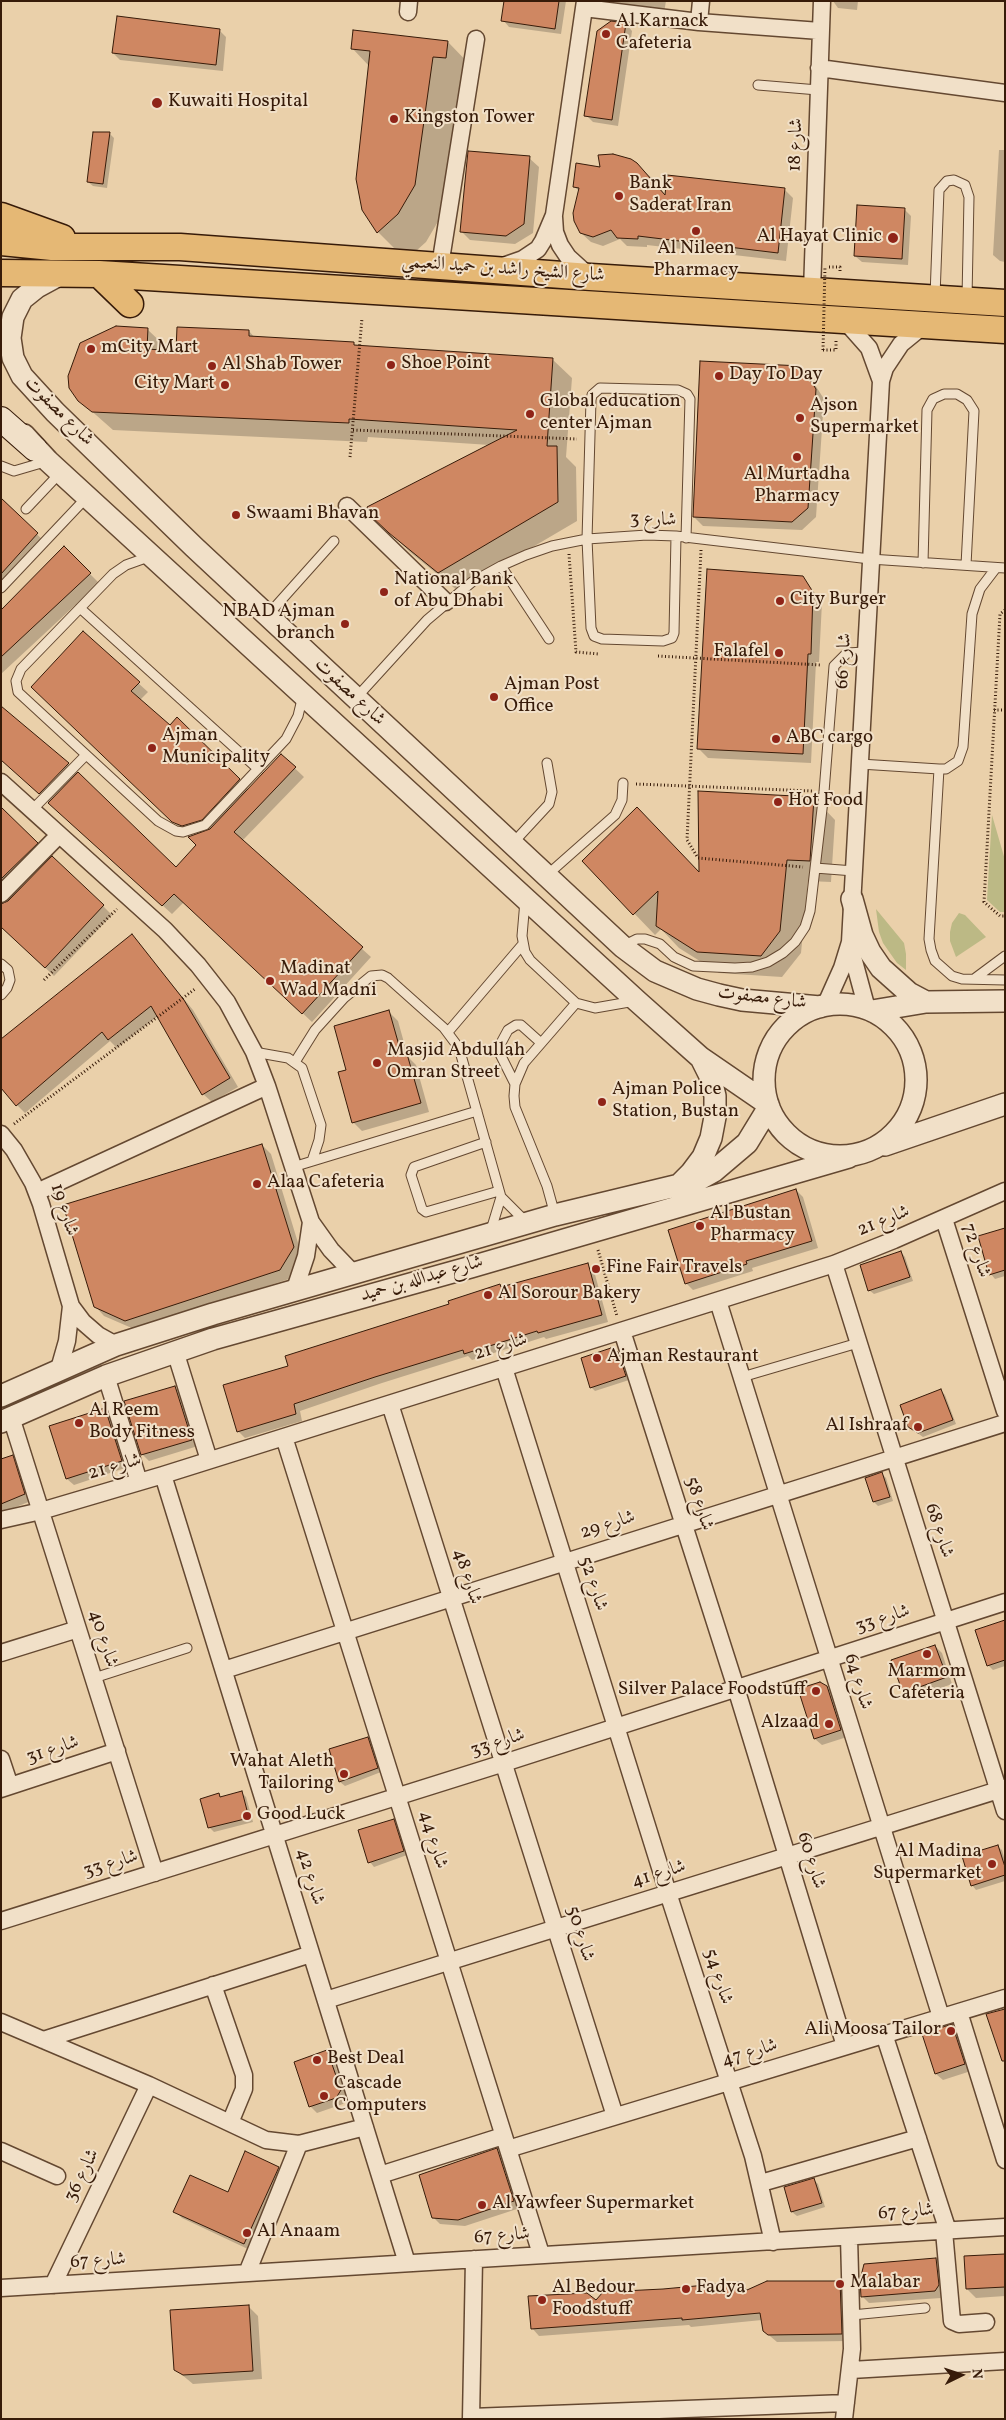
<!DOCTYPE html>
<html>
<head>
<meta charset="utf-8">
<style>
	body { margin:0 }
	#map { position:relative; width:1006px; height:2420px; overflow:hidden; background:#ead0aa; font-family:Vollkorn,serif }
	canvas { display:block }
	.frame { position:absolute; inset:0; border:2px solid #371b09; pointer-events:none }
	.north { position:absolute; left:936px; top:2350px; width:50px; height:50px; -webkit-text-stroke:4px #f1e0c8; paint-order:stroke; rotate:86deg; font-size:14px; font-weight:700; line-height:20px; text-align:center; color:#371b09 }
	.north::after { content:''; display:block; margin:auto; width:18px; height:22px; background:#371b09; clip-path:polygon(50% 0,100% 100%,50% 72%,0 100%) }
</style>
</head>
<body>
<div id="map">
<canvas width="1006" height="2420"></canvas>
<div class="frame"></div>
<div class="north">N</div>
</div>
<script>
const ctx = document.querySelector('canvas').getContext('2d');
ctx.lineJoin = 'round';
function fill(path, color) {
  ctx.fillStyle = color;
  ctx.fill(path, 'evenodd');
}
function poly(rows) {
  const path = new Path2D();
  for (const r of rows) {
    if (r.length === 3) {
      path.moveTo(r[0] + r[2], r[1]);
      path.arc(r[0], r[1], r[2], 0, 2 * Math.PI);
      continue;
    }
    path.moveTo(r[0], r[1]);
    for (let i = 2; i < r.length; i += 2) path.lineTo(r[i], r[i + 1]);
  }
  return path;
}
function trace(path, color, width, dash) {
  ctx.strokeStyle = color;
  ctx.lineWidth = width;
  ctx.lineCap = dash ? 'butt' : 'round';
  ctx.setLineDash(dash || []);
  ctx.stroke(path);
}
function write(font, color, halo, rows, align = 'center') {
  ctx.font = font + ' Vollkorn,Amiri,serif';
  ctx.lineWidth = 4;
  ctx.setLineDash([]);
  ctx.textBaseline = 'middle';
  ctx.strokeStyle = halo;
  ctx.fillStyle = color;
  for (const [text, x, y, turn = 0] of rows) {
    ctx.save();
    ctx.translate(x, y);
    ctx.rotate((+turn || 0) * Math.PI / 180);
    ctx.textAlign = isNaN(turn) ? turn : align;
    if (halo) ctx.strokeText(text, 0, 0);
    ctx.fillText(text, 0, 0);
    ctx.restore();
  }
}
fill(poly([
	[992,815,1005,860,1005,912,1000,912,987,900],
	[876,909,904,943,906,954,906,970,897,963,883,943,879,932],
	[959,913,965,915,986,937,956,957,950,941,950,932,952,923]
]), '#bcb985');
fill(poly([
	[505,1,566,1,561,34,509,27,503,20],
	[602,1,666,1,664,13,607,6],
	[833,1,858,1,857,10,838,8],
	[626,24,632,31,618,126,593,122,586,115],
	[219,30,226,37,223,71,120,60,113,53],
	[448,42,476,71,443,213,426,242,406,260,378,232,369,66,352,48],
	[109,133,114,138,107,188,93,186,88,182],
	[999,150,1005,150,1005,262,1000,261,993,255],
	[529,158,539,167,533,233,515,244,470,240,461,231],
	[630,160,653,179,666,196,784,189,793,198,786,261,647,245,647,247,627,246,620,239,603,246,591,242,581,233,579,191,574,186,601,168],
	[904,209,911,216,908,265,862,262,855,256],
	[147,329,167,348,166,351,178,352,249,331,255,338,552,359,572,378,566,457,576,467,577,521,458,591,410,552,372,515,490,445,368,437,367,442,113,430,79,400],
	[800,368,810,377,824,399,816,517,802,530,703,526,694,517],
	[1,500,46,543,1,593],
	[64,548,99,583,1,674,1,612],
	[802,577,822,602,819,662,816,662,811,763,708,758,699,749],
	[83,633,148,692,140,700,170,726,177,719,249,790,281,755,304,777,242,841,371,957,312,1022,184,902,172,914,1,759,1,708,68,764,176,869,198,845,199,832,192,834,182,830,42,696],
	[814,798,835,820,831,882,808,881,801,953,782,977,719,973,679,948,661,929,655,935,584,861,700,874],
	[1,809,46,852,1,900],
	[103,906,112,915,54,976,1,926],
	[132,936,193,1010,238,1087,212,1102,203,1094,158,1016,117,1048,110,1041,25,1113,17,1105],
	[389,1012,398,1021,408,1057,416,1065,429,1112,362,1131,353,1122,347,1071],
	[262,1145,271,1154,302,1256,289,1279,134,1329,104,1316,95,1306],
	[796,1190,803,1197,818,1248,752,1268,753,1271,693,1290,686,1283],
	[1005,1229,1005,1276,995,1279,991,1274],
	[901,1252,905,1257,913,1281,874,1294,869,1290],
	[587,1265,594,1271,608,1322,546,1339,544,1337,472,1360,468,1356,382,1383,300,1411,302,1421,245,1438,238,1431,290,1366,450,1305],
	[617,1353,622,1357,629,1380,595,1391,591,1387],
	[175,1387,182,1394,198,1446,149,1461,142,1454],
	[941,1391,945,1395,956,1424,923,1437,909,1427],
	[105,1409,112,1416,128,1467,74,1485,67,1479,51,1427],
	[12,1456,19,1463,31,1501,1,1513,1,1461],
	[882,1474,886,1478,893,1501,878,1506,874,1502],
	[1005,1621,1005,1666,993,1670,988,1665],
	[935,1646,942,1653,952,1684,911,1699,904,1692],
	[827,1687,834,1694,847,1737,822,1745,815,1739],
	[368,1738,372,1743,381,1772,345,1786,340,1782,330,1750],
	[241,1792,246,1797,253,1822,214,1832,210,1828,202,1799,218,1795,221,1798],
	[393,1820,398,1824,407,1855,374,1867,370,1862],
	[997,1846,1002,1850,1005,1861,1005,1881,976,1890,972,1885],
	[952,2026,959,2033,971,2071,943,2080,936,2074,923,2035],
	[327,2052,333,2059,347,2098,343,2104,317,2113,310,2106],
	[497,2150,504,2156,520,2208,465,2226,440,2224,433,2217],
	[278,2168,285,2175,250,2250,182,2218,175,2211,229,2193],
	[814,2180,818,2184,825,2207,797,2216,792,2212],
	[1005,2255,1005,2296,976,2298,967,2289],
	[936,2259,943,2266,945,2292,941,2298,869,2303,862,2296],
	[840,2282,847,2290,849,2341,777,2342,764,2331,762,2320,691,2327,689,2325,539,2336,532,2328,596,2302],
	[249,2307,258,2316,262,2379,193,2384,175,2369]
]), '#0003');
const building = poly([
	[504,1,559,1,555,29,501,21,504,1],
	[117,16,220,29,216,65,112,53,117,16],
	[611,21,626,23,612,120,584,116,597,31,611,21],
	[353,30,448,41,446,58,433,57,415,185,398,214,377,233,362,210,356,179,370,51,351,49,353,30],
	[93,132,110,132,103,184,87,182,93,132],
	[468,151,530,156,524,224,506,236,460,232,468,151],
	[613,154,631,159,637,163,665,195,667,175,785,188,778,253,638,236,638,239,617,238,611,230,593,237,580,233,574,221,573,213,579,188,573,187,576,163,600,167,598,155,613,154],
	[857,205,905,208,902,259,854,256,857,205],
	[116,326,148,328,147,349,176,351,177,327,249,330,249,336,354,342,354,345,553,358,547,446,557,446,558,502,438,573,389,533,371,516,367,507,517,430,349,419,349,423,92,412,78,401,69,388,68,376,80,343,116,326],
	[700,361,801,366,816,389,808,508,792,522,693,517,700,361],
	[1,498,38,533,1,574,1,498],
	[64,546,91,573,1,657,1,610,64,546],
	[707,569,803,576,813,592,811,654,808,654,803,754,697,749,707,569],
	[83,631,140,682,131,691,170,725,177,717,240,779,202,820,182,826,172,822,31,687,83,631],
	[1,706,69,763,39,794,1,760,1,706],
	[281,754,296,767,234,832,363,947,302,1014,174,894,162,906,48,803,78,772,176,867,196,845,188,837,210,829,281,754],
	[698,791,814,797,810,861,787,860,780,931,761,956,697,952,656,926,658,891,633,915,582,861,637,807,699,872,698,791],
	[1,807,38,843,1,879,1,807],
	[52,856,104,905,45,968,1,927,1,904,8,901,52,856],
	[132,934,184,1000,230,1078,202,1095,151,1006,108,1040,102,1032,16,1106,1,1088,1,1039,132,934],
	[389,1010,402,1056,407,1054,421,1103,352,1123,338,1072,346,1070,334,1026,389,1010],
	[262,1144,294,1247,280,1270,125,1321,94,1307,63,1205,262,1144],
	[796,1189,812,1241,746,1261,747,1264,685,1284,668,1230,796,1189],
	[1005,1228,1005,1270,989,1275,978,1236,1005,1228],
	[901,1251,910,1277,868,1291,860,1265,901,1251],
	[588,1263,602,1315,538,1333,537,1331,464,1354,463,1350,375,1377,294,1404,296,1414,237,1432,223,1385,288,1366,285,1356,449,1304,448,1301,500,1284,501,1287,588,1263],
	[611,1348,618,1352,626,1376,590,1388,581,1358,611,1348],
	[175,1386,192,1440,141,1455,124,1401,175,1386],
	[941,1389,953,1420,918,1433,908,1427,900,1405,941,1389],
	[105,1408,122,1461,66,1479,49,1426,105,1408],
	[13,1455,25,1494,1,1504,1,1459,13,1455],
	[882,1472,890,1497,873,1502,865,1478,882,1472],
	[1005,1620,1005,1660,987,1666,975,1630,1005,1620],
	[935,1645,947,1677,903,1693,891,1660,935,1645],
	[820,1682,827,1686,841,1730,814,1739,798,1689,820,1682],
	[368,1737,378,1768,339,1782,329,1749,368,1737],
	[242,1791,249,1818,208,1828,200,1799,219,1793,220,1797,242,1791],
	[394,1819,404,1851,368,1863,358,1830,394,1819],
	[998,1845,1005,1867,1005,1875,971,1886,962,1856,998,1845],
	[1005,2009,1005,2061,1002,2061,986,2014,1005,2009],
	[952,2024,965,2064,935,2074,922,2034,952,2024],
	[327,2050,341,2090,336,2098,309,2107,294,2062,327,2050],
	[497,2148,514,2201,458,2220,432,2218,419,2175,497,2148],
	[245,2151,279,2167,244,2244,173,2212,190,2175,228,2192,245,2151],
	[814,2178,822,2203,791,2212,784,2187,814,2178],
	[1005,2254,1005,2287,966,2289,964,2256,1005,2254],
	[936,2258,939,2285,935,2291,861,2297,860,2280,864,2264,936,2258],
	[767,2281,840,2281,842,2334,768,2335,763,2331,760,2313,682,2320,682,2318,531,2329,528,2296,587,2293,596,2300,603,2292,663,2289,739,2282,747,2290,767,2281],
	[249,2305,253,2371,183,2375,174,2370,170,2310,249,2305]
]);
fill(building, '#cf8762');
trace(building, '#371b09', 1);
const service = poly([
	[758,85,818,90],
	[935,296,939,190,947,181,954,180,965,185,969,197,967,298],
	[1,466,14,471,48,461],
	[26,509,60,473],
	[676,536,674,633,672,638,663,641,602,639,594,636,591,628,587,539,591,400,592,395,600,388,678,390,687,394,690,399,686,538],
	[151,556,126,565,113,574,21,669,16,681,18,692,158,821,176,831,183,832,205,825,286,739,298,716,303,695],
	[923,563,927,410,933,399,944,394,957,394,967,400,974,411,966,565],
	[501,566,549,639],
	[1,588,87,497],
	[80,608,258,769],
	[267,616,334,541],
	[356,698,427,620,472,582,501,566,526,555,552,546,587,539,647,535,676,536,870,559,1005,568],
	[860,764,939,769,946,769,958,761,963,747,972,614,980,589,996,568],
	[939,769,929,939,931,950,935,961,952,976,962,979,1005,980],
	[32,810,86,755],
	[512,844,549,804,552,792,547,763],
	[815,868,854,871],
	[546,876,615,815,622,800,623,783],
	[525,901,522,936,525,952,530,960,576,1003,595,1008,635,1001],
	[623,946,637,939,645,939,660,944,674,957,693,966,735,968,752,967,768,962,783,953,795,942,805,927,810,911,824,792,834,666,847,653,865,652],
	[1,964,8,970,10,980,7,988,1,995],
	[974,979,1005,956],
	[448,1032,523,944],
	[254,1052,288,1058,302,1068,321,1125,319,1140,312,1161],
	[295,1062,315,1030,344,998,371,976,382,975,388,978,444,1028,459,1048,501,1197,526,1222],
	[515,1084,500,1054,501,1043,508,1030,516,1025,521,1025,540,1042],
	[486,1142,414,1167,411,1175,422,1209,426,1212,499,1191],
	[293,1167,477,1111],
	[555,1215,547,1186,515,1107,514,1096,515,1084,524,1063,576,1003],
	[491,1230,501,1197],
	[742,1377,858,1343],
	[94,1678,187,1648],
	[852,2315,925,2308]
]);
const minor = poly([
	[584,8,699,22,820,31],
	[408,12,409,1],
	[699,22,701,1],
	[819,68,1005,93],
	[554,217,555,232,560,245,568,257,590,277],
	[440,266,476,39],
	[503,266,523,259,538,249,543,241,554,215,585,1],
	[812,291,822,1],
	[881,381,885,368,901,344,923,326],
	[347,506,446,602],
	[1,782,165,930,198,965,227,1002,254,1052,267,1086,311,1222,331,1250,353,1273],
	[1,894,59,835],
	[850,946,867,1009],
	[825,1006,842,968,850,942,881,381,869,348,846,322],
	[1,1134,14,1150,33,1183,41,1204,71,1306,67,1341,59,1369],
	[37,1192,267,1086],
	[944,1219,1005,1411],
	[834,1264,1005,1811],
	[295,1289,306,1256,311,1222],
	[718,1301,941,2017],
	[71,1306,83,1322,98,1335,116,1345],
	[622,1331,736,1688,845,2046],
	[175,1351,209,1460],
	[504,1368,668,1893,753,2156,773,2242],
	[106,1376,139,1482],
	[390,1404,615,2116],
	[11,1417,155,1873],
	[284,1437,541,2254],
	[163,1475,407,2263],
	[1,1520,41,1511,163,1475,834,1264,894,1240,1005,1191],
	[1,1653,78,1629],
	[224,1670,1005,1423],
	[1,1759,10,1786],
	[1,1789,117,1751],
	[1,1921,504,1763,1005,1602],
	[213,1985,244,2075,244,2089,230,2123],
	[326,2000,1005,1788],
	[959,2012,1005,2160],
	[1,2022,149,2085,266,2140,299,2144,365,2127],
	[884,2034,948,2231],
	[43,2040,311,1954],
	[508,2149,1005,1998],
	[1,2151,57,2176],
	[380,2175,503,2136],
	[761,2183,918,2138],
	[944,2231,952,2321,959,2324,986,2322],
	[247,2273,299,2144],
	[53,2285,149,2085],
	[1,2288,1005,2227],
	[851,2370,1005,2361],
	[471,2417,846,2403],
	[471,2419,474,2259],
	[844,2419,852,2349,849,2237]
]);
const tertiary = poly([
	[61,274,37,287,22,299,13,317,10,338,13,358,22,376,55,412,194,547,623,947,655,971,697,989,719,995,742,1000,820,1007],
	[24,435,48,461,637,1001,701,1058,768,1104],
	[852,899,862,935,870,952,881,968,909,993,926,1002],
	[840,1080,76],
	[872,1011,926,1002,1005,1001],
	[885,1145,1005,1104],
	[680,1184,691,1173,703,1157,711,1138,715,1117,715,1096,710,1076,701,1058],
	[1,1396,116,1345,213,1314,555,1215,696,1181,714,1171,747,1143,769,1107],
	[1,1422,106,1376,213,1339,471,1267,849,1157]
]);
const secondary = poly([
	[1,419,35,449]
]);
const primary = poly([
	[1,216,62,238],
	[1,242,52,247,180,247,590,277,1005,303],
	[1,273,99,274,1005,330],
	[99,274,130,304]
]);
trace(service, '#644831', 11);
trace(minor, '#644831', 19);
trace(tertiary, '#644831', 24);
trace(secondary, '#371b09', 26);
trace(primary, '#371b09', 29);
trace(poly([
	[829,267,840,267,840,272],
	[823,350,836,350,836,341],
	[353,430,577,439],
	[350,457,362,318],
	[701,550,687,840,698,858,803,867],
	[569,554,576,652,599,654],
	[1005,610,1000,614,984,902,1000,916,1005,916],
	[658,656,821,665],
	[994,710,1005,710],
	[636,784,812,791],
	[44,980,117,909],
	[14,1124,195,989],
	[598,1250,617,1316]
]), '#371b09', 3, [1, 2.5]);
trace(service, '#f1e0c8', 9);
trace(minor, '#f1e0c8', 16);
trace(tertiary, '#f1e0c8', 21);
trace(secondary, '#f1e0c8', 24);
trace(primary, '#e5b875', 26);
trace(poly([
	[823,350,825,266]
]), '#371b09', 3, [1, 2.5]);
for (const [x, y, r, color] of [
	[606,34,5,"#8f2418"],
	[157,103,6,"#8f2418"],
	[394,119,5,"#8f2418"],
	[619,196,5,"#8f2418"],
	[696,231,5,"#8f2418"],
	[893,238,6,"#8f2418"],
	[91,349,5,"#8f2418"],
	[391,365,5,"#8f2418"],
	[212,366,5,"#8f2418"],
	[719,376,5,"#8f2418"],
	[225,385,5,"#8f2418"],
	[530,414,5,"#8f2418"],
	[800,418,5,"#8f2418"],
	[797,457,5,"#8f2418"],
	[236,515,5,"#8f2418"],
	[384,592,5,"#8f2418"],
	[780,601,5,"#8f2418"],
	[345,624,5,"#8f2418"],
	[779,653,5,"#8f2418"],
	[494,697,5,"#8f2418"],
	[776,739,5,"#8f2418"],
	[152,748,5,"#8f2418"],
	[778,802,5,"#8f2418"],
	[270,981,5,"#8f2418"],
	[377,1063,5,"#8f2418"],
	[602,1102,5,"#8f2418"],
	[257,1184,5,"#8f2418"],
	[700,1226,5,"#8f2418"],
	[596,1269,5,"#8f2418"],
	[488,1295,5,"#8f2418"],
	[597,1358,5,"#8f2418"],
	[79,1423,5,"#8f2418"],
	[918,1427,5,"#8f2418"],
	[927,1654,5,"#8f2418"],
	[816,1691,5,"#8f2418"],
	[829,1724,5,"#8f2418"],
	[344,1774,5,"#8f2418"],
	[247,1816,5,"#8f2418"],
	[992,1864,5,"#8f2418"],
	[951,2031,5,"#8f2418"],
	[317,2060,5,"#8f2418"],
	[324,2096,5,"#8f2418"],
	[482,2205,5,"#8f2418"],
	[247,2233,5,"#8f2418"],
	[840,2284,5,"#8f2418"],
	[686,2289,5,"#8f2418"],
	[542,2300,5,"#8f2418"]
]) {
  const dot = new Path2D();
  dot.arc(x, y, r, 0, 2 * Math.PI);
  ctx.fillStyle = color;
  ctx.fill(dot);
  trace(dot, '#f1e0c8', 2);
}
write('19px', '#371b09', '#f1e0c8', [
	["Al Karnack",616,23],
	["Cafeteria",616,45],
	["Kuwaiti Hospital",168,103],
	["Kingston Tower",404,119],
	["Bank",629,185],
	["Saderat Iran",629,207],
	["Al Hayat Clinic",882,238,"right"],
	["Al Nileen",696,250,"center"],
	["Pharmacy",696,272,"center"],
	["mCity Mart",101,349],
	["Shoe Point",401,365],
	["Al Shab Tower",222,366],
	["Day To Day",729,376],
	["City Mart",215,385,"right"],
	["Global education",540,403],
	["center Ajman",540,425],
	["Ajson",810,407],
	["Supermarket",810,429],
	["Al Murtadha",797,476,"center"],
	["Pharmacy",797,498,"center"],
	["Swaami Bhavan",246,515],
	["National Bank",394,581],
	["of Abu Dhabi",394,603],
	["City Burger",790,601],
	["NBAD Ajman",335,613,"right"],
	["branch",335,635,"right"],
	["Falafel",769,653,"right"],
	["Ajman Post",504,686],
	["Office",504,708],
	["Ajman",162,737],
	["Municipality",162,759],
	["ABC cargo",786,739],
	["Hot Food",788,802],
	["Madinat",280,970],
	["Wad Madni",280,992],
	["Masjid Abdullah",387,1052],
	["Omran Street",387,1074],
	["Ajman Police",612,1091],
	["Station, Bustan",612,1113],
	["Alaa Cafeteria",267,1184],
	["Al Bustan",710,1215],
	["Pharmacy",710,1237],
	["Fine Fair Travels",606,1269],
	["Al Sorour Bakery",498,1295],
	["Ajman Restaurant",607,1358],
	["Al Reem",89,1412],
	["Body Fitness",89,1434],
	["Al Ishraaf",908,1427,"right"],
	["Marmom",927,1673,"center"],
	["Cafeteria",927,1695,"center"],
	["Silver Palace Foodstuff",806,1691,"right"],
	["Alzaad",819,1724,"right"],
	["Wahat Aleth",334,1763,"right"],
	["Tailoring",334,1785,"right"],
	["Good Luck",257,1816],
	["Al Madina",982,1853,"right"],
	["Supermarket",982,1875,"right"],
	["Ali Moosa Tailor",941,2031,"right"],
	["Best Deal",327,2060],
	["Cascade",334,2085],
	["Computers",334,2107],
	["Al Yawfeer Supermarket",492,2205],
	["Al Anaam",257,2233],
	["Malabar",850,2284],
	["Al Bedour",552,2289],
	["Foodstuff",552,2311],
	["Fadya",696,2289]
], 'left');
write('19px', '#371b09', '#f1e0c8', [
	["شارع 18",797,145,-88],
	["شارع الشيخ راشد بن حميد النعيمي",503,270,4],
	["شارع مصفوت",58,412,45],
	["شارع 3",653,521,1],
	["شارع 66",845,661,-87],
	["شارع مصفوت",349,693,43],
	["شارع مصفوت",762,999,7],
	["شارع 19",63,1210,72],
	["شارع 21",884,1222,-22],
	["شارع 72",975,1251,72],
	["شارع عبدالله بن حميد",422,1280,-16],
	["شارع 21",501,1348,-17],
	["شارع 21",115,1468,-16],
	["شارع 58",698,1504,72],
	["شارع 29",608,1526,-18],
	["شارع 68",938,1531,72],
	["شارع 48",466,1577,72],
	["شارع 52",592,1584,72],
	["شارع 33",883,1620,-18],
	["شارع 40",102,1639,72],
	["شارع 64",857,1682,73],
	["شارع 33",498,1744,-18],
	["شارع 31",53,1751,-18],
	["شارع 44",432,1840,73],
	["شارع 60",810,1861,73],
	["شارع 33",111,1865,-17],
	["شارع 41",659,1875,-17],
	["شارع 42",309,1877,73],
	["شارع 50",579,1934,73],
	["شارع 54",717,1977,72],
	["شارع 47",750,2054,-17],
	["شارع 36",83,2176,-64],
	["شارع 67",906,2213,-4],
	["شارع 67",502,2237,-4],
	["شارع 67",98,2262,-3]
]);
</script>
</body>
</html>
